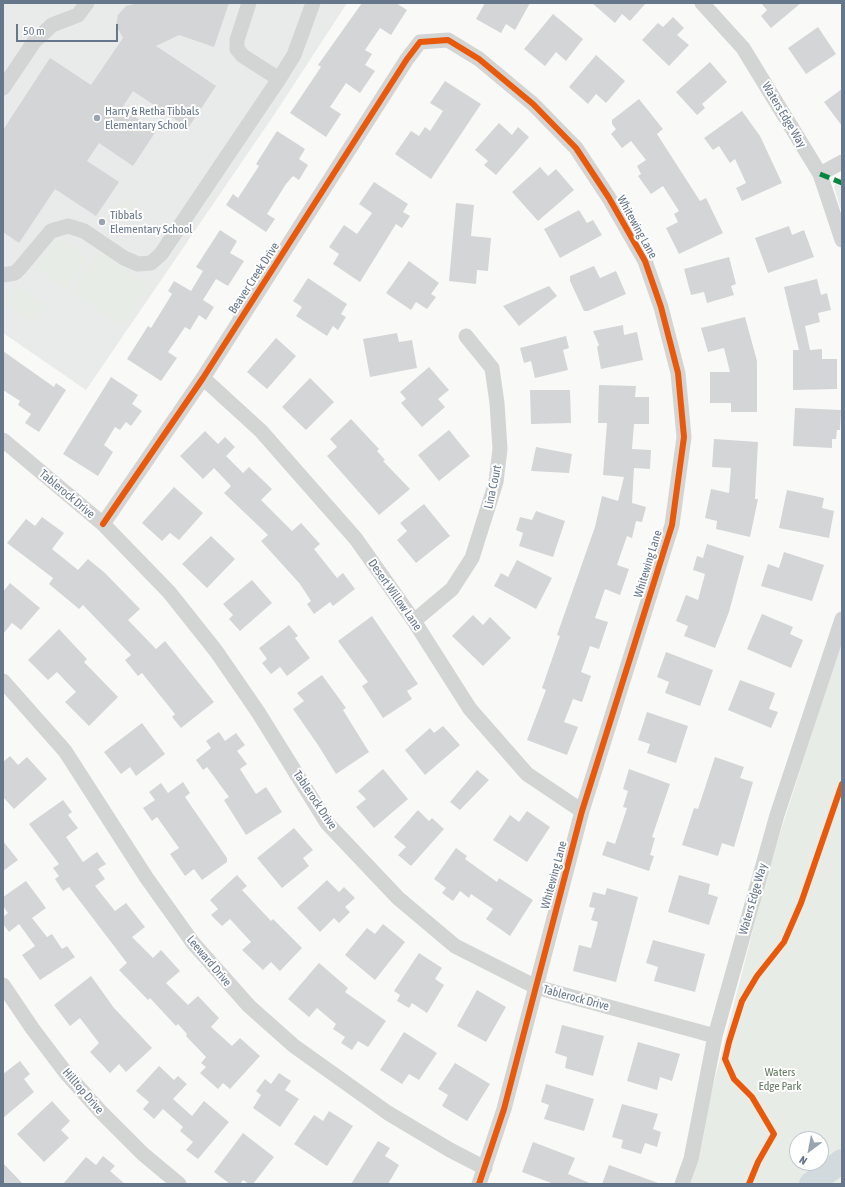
<!DOCTYPE html>
<html>
<head>
<meta charset="utf-8">
<style>
	body { margin:0 }
	#map { position:relative; width:845px; height:1187px; overflow:hidden; background:#f9f9f8; font-family:"Asap Condensed",sans-serif }
	canvas { display:block }
	.frame { position:absolute; inset:0; border:4px solid #66768b; pointer-events:none }
	.north { position:absolute; left:789px; top:1131px; width:40px; height:40px; box-sizing:border-box; background:#fff; border:1px solid #c2c8d1; border-radius:50%; rotate:212deg; font-size:11px; font-weight:700; line-height:16px; text-align:center; color:#66768b }
	.north::after { content:''; display:block; margin:auto; width:14px; height:18px; background:#99a4b1; clip-path:polygon(50% 0,100% 100%,50% 72%,0 100%) }
	.scale { position:absolute; left:16px; top:24px; width:102px; height:18px; box-sizing:border-box; border:2px solid #66768b; border-top:0; padding-left:5px; font-size:12px; line-height:14px; white-space:nowrap; color:#66768b; -webkit-text-stroke:3px #fff; paint-order:stroke }
</style>
</head>
<body>
<div id="map">
<canvas width="845" height="1187"></canvas>
<div class="frame"></div>
<div class="north">N</div>
<div class="scale">50 m</div>
</div>
<script>
const ctx = document.querySelector('canvas').getContext('2d');
ctx.lineJoin = 'round';
function fill(path, color) {
  ctx.fillStyle = color;
  ctx.fill(path, 'evenodd');
}
function poly(rows) {
  const path = new Path2D();
  for (const r of rows) {
    path.moveTo(r[0], r[1]);
    for (let i = 2; i < r.length; i += 2) path.lineTo(r[i], r[i + 1]);
  }
  return path;
}
function trace(path, color, width, dash) {
  ctx.strokeStyle = color;
  ctx.lineWidth = width;
  ctx.lineCap = dash ? 'butt' : 'round';
  ctx.setLineDash(dash || []);
  ctx.stroke(path);
}
function write(font, color, halo, rows, align = 'center') {
  ctx.font = font + ' "Asap Condensed",sans-serif';
  ctx.lineWidth = 4;
  ctx.setLineDash([]);
  ctx.textBaseline = 'middle';
  ctx.strokeStyle = halo;
  ctx.fillStyle = color;
  for (const [text, x, y, turn = 0] of rows) {
    ctx.save();
    ctx.translate(x, y);
    ctx.rotate((+turn || 0) * Math.PI / 180);
    ctx.textAlign = isNaN(turn) ? turn : align;
    if (halo) ctx.strokeText(text, 0, 0);
    ctx.fillText(text, 0, 0);
    ctx.restore();
  }
}
fill(poly([
	[3,3,347,3,276,112,86,390,3,333]
]), '#e9eaea');
fill(poly([
	[842,175,842,213,834,187,837,180],
	[128,201,133,207,131,215,121,221,114,217,112,210,118,203],
	[57,237,88,257,67,289,36,268],
	[100,251,148,285,121,325,72,292],
	[14,284,46,305,34,322,3,302],
	[842,639,842,1184,688,1184,768,871],
	[797,1139,821,1139,821,1163,797,1163]
]), '#e8ece6');
trace(poly([
	[811,1184,842,1161]
]), '#d2dadd', 24);
fill(poly([
	[139,3,229,3,214,47,179,35,156,46,216,86,188,128,133,91,122,108,156,131,133,166,99,143,87,161,119,182,96,216,55,189,19,243,3,232,3,130,50,58,91,85,123,38,116,25,118,15,126,6],
	[362,3,396,3,407,10,391,35,380,28,365,50,372,54,365,65,375,71,360,93,346,83,330,107,341,114,326,137,290,113,321,67,318,65],
	[485,3,530,3,515,30,506,24,501,33,476,19],
	[592,3,646,3,630,21,622,14,615,23],
	[761,3,801,3,771,28,761,16,767,10],
	[553,14,583,39,566,61,556,52,545,66,524,49],
	[673,17,684,28,677,35,689,45,669,66,642,40,658,23,663,27],
	[818,27,836,54,806,74,788,48],
	[596,55,625,81,606,103,596,94,588,104,569,87],
	[710,62,727,82,702,104,705,108,697,115,676,92],
	[445,81,481,104,431,179,395,154,411,131,419,136,425,127,430,131,443,111,430,103],
	[842,89,842,126,824,102],
	[639,99,663,129,657,134,700,201,706,198,723,233,679,254,666,228,678,222,674,214,679,211,663,186,651,194,638,176,641,174,637,166,646,160,631,141,622,148,611,134,616,129,612,124,612,120],
	[742,111,760,136,782,183,742,201,736,188,746,183,735,159,730,163,719,146,713,150,704,138],
	[499,123,512,135,518,127,529,137,496,175,484,165,488,161,475,150],
	[277,131,305,149,299,159,308,165,299,180,293,176,286,184,267,214,275,219,266,232,226,205,233,194,238,198,259,166,256,164],
	[540,167,548,176,556,169,574,190,538,221,512,192],
	[374,182,408,204,403,212,410,216,402,228,396,224,360,282,333,264,339,254,329,247,344,225,357,234,372,213,359,204],
	[456,203,474,205,471,236,491,238,488,271,477,270,476,284,449,281],
	[579,210,587,223,593,220,602,235,560,258,544,229],
	[789,226,792,235,804,230,814,257,768,273,755,238],
	[220,230,237,241,230,253,244,261,228,286,216,279,203,300,214,307,206,320,199,315,190,330,185,327,168,352,177,358,161,381,127,359,148,326,151,328,172,294,168,291,174,281,191,291,203,271,196,267],
	[729,257,736,284,731,286,734,295,707,303,704,292,691,295,684,269],
	[409,261,439,283,431,294,436,297,427,309,416,302,411,310,386,293],
	[594,266,600,278,616,271,626,294,588,311,584,311,570,281,570,276],
	[308,278,347,304,341,314,346,317,338,330,333,326,327,336,296,316,302,307,293,301],
	[817,279,821,295,827,293,831,310,818,313,820,322,805,326,810,350,822,349,822,359,837,359,837,389,793,390,793,350,799,350,784,287],
	[549,286,557,296,519,326,503,306],
	[745,317,757,361,757,412,731,412,731,403,710,403,710,372,730,372,724,348,708,352,701,328],
	[623,325,624,335,637,332,643,360,601,369,597,347,599,345,593,331],
	[397,333,399,342,412,340,417,368,370,377,363,339],
	[566,336,569,348,563,350,568,370,535,378,531,361,524,363,520,348],
	[276,338,296,356,267,389,247,372],
	[3,351,54,387,56,383,66,390,39,432,25,423,31,414,18,405,20,401,3,390],
	[429,367,449,390,438,399,445,407,422,427,401,403,406,399,400,392],
	[111,377,138,395,132,404,142,411,131,426,126,422,120,430,115,427,104,445,113,452,98,476,63,454],
	[310,378,334,402,306,430,282,407],
	[599,385,636,386,635,397,649,397,649,424,634,424,632,449,651,450,650,469,634,468,632,503,646,507,642,522,636,521,632,538,627,536,617,565,629,569,620,595,605,589,595,618,608,622,599,649,590,646,581,672,591,676,582,702,573,699,564,722,578,727,567,755,527,740,546,690,542,688,560,636,557,635,595,527,602,496,618,501,624,477,603,475,607,423,598,423],
	[530,390,570,390,571,423,531,424],
	[795,408,841,410,840,430,837,430,836,439,832,439,832,448,793,446],
	[351,419,379,449,377,451,385,460,383,461,410,489,379,515,327,456,337,447,330,439],
	[449,430,470,456,439,481,418,455],
	[205,431,218,444,225,437,235,447,226,456,243,473,249,467,272,489,261,500,292,531,301,523,320,544,314,549,337,578,343,573,355,589,333,606,330,602,314,614,307,604,311,601,300,584,261,541,268,535,224,493,231,486,214,468,203,479,180,456],
	[714,439,758,442,755,499,758,499,750,537,716,529,717,521,705,518,711,489,729,493,731,468,712,467],
	[536,447,572,454,569,473,531,471],
	[174,487,203,513,179,540,170,533,162,541,142,523],
	[787,490,824,498,822,508,834,511,829,538,779,528],
	[424,504,450,536,416,563,397,540,407,531,400,523],
	[536,511,565,521,553,557,519,546,523,533,516,530,520,517,532,520],
	[42,517,64,533,52,549,78,570,88,559,105,573,140,609,128,620,156,649,165,641,214,702,181,728,172,717,175,714,154,688,142,673,138,676,125,660,131,655,83,605,79,609,49,584,53,578,7,543,26,519,35,526],
	[211,536,235,559,207,588,182,564],
	[707,544,744,556,729,612,715,648,684,636,688,626,676,621,686,595,698,600,705,574,693,570,697,556,703,558],
	[784,552,824,565,812,601,761,586,768,564,779,568],
	[517,560,552,578,536,609,494,586,501,573,508,577],
	[252,580,272,603,240,631,229,619,233,615,223,604],
	[10,583,40,608,21,630,12,623,3,634,3,592],
	[762,614,793,627,790,634,803,640,791,668,747,649],
	[473,615,483,625,490,617,511,638,483,666,452,636],
	[372,616,418,684,407,691,412,699,383,718,362,686,368,682,338,641],
	[289,625,298,636,295,638,310,658,287,676,280,667,271,674,262,663,267,659,259,648],
	[59,629,87,659,84,662,118,697,89,726,65,702,76,692,57,672,48,680,28,660],
	[666,652,713,670,700,706,665,693,669,682,657,677],
	[322,675,346,708,343,710,369,752,336,774,318,745,293,709,304,701,297,693],
	[740,680,775,693,769,709,778,712,771,728,728,710],
	[647,712,688,726,676,763,647,753,650,744,638,740],
	[142,723,165,754,136,776,130,767,121,774,104,752],
	[443,726,460,745,425,775,405,750,430,728,434,733],
	[219,732,225,741,236,733,245,745,237,751,247,764,240,769,256,794,266,787,282,812,246,835,224,800,229,797,207,767,203,770,196,760,211,748,206,741],
	[10,756,18,765,27,757,47,779,14,809,3,797,3,762],
	[715,757,744,767,740,778,753,782,734,847,722,843,718,856,682,845,694,808,698,809],
	[383,769,408,799,374,828,356,807,366,799,358,791],
	[629,769,670,784,652,837,655,838,650,855,654,856,649,871,602,855,607,841,615,844,627,808,623,807,628,791,623,789],
	[477,770,489,780,460,810,450,802],
	[183,782,190,793,185,797,227,858,227,862,202,880,194,869,185,876,170,854,179,848,157,817,152,821,143,808,155,800,149,792,161,783,168,793],
	[63,800,72,812,68,815,78,828,66,837,83,862,97,852,106,864,98,869,105,879,95,886,115,911,126,903,145,927,132,937,153,958,161,950,180,971,166,983,188,1005,198,996,219,1018,211,1027,232,1046,240,1038,260,1056,230,1089,223,1083,218,1089,200,1073,206,1067,201,1063,206,1057,186,1036,187,1034,178,1024,176,1026,150,998,148,1000,119,970,127,963,69,887,63,891,55,879,59,876,53,868,59,864,29,824],
	[418,810,429,821,432,818,444,829,411,866,398,855,406,847,394,837],
	[527,811,550,827,527,862,493,840,510,815,519,822],
	[294,828,313,850,303,858,309,866,282,888,257,858],
	[3,841,18,860,3,871],
	[456,848,467,856,465,859,497,882,499,878,533,900,510,936,486,919,493,909,471,894,469,898,460,891,453,901,442,893,446,888,434,879],
	[237,875,247,886,242,890,271,921,273,919,302,948,280,971,271,962,263,970,242,950,251,942,230,919,222,926,211,915,218,909,210,900],
	[679,875,710,884,708,894,718,897,709,925,668,912],
	[327,880,339,892,344,887,355,898,345,907,350,912,339,923,334,918,320,932,297,908],
	[26,881,46,908,32,918,47,937,52,934,62,949,67,946,75,957,40,980,22,955,35,946,19,924,9,932,3,924,3,917,8,913,3,906,3,897],
	[607,888,638,897,616,982,573,971,579,945,591,948,598,922,591,920,595,908,589,907,593,892,605,895],
	[383,924,405,942,375,980,345,955,367,928,375,934],
	[653,940,705,954,695,992,654,981,658,967,646,963],
	[419,953,442,968,435,979,444,985,427,1013,412,1003,409,1008,397,1001,400,995,394,991],
	[319,963,348,988,345,992,386,1021,368,1047,358,1041,352,1050,341,1043,345,1037,333,1029,336,1024,317,1008,309,1017,288,999],
	[91,976,114,1008,152,1048,126,1072,119,1064,110,1073,90,1052,99,1043,80,1018,70,1026,54,1005],
	[477,990,506,1007,486,1042,457,1026],
	[562,1025,604,1036,593,1076,565,1068,567,1057,555,1053],
	[404,1032,437,1053,419,1080,409,1074,402,1084,380,1070],
	[638,1042,680,1054,672,1081,660,1077,657,1090,627,1081],
	[20,1061,30,1074,24,1079,34,1092,3,1118,3,1074],
	[455,1063,490,1084,467,1121,442,1106,448,1095,438,1089],
	[159,1066,174,1080,178,1076,187,1084,173,1099,192,1116,204,1101,229,1122,198,1159,186,1150,193,1142,180,1131,183,1127,163,1109,154,1119,143,1109,149,1102,136,1091],
	[279,1073,291,1081,285,1090,299,1099,280,1127,253,1108,261,1095,256,1091,265,1079,271,1084],
	[546,1084,594,1099,584,1131,544,1119,549,1105,541,1102],
	[52,1101,70,1121,61,1130,69,1138,44,1162,17,1134],
	[622,1104,658,1114,653,1129,661,1132,657,1147,645,1143,641,1154,621,1148,623,1140,612,1137],
	[329,1111,353,1126,327,1166,294,1144,314,1115,323,1121],
	[243,1133,274,1157,253,1184,249,1184,243,1180,240,1184,230,1184,214,1172],
	[378,1141,390,1148,385,1156,399,1165,388,1184,351,1184],
	[533,1142,575,1158,568,1174,592,1184,554,1184,522,1172],
	[103,1156,115,1166,110,1171,125,1184,63,1184,86,1157,96,1165],
	[3,1163,23,1184,3,1184],
	[609,1165,658,1183,658,1184,602,1184]
]), '#d4d5d6');
trace(poly([
	[249,3,237,40,237,49,243,56,279,79,294,55,313,3],
	[702,3,743,48,820,174,842,240],
	[3,88,34,42,52,25,78,15,87,3],
	[820,174,842,162],
	[3,275,15,273,20,268,51,231,68,226,84,231,124,258,138,264,151,263,161,254,279,79],
	[203,378,261,431,356,539,414,621,470,709,527,774,582,811],
	[3,440,103,524,169,592,216,651,258,712,327,823,398,898,455,946,536,987,715,1036],
	[103,524,203,378,407,59,420,42,448,40,479,59,533,104,576,148,609,198,645,261,661,307,678,373,684,437,672,525,582,811,504,1109,479,1184],
	[414,621,452,589,472,558,496,482,500,449,497,403,492,368,466,336],
	[3,681,65,751,146,877,193,943,249,1006,294,1046,388,1113,450,1150,485,1168],
	[3,985,32,1028,66,1073,100,1111,143,1154,179,1184],
	[682,1184,691,1159,715,1036,777,815,842,619]
]), '#d3d4d4', 15);
trace(poly([
	[820,174,842,183]
]), '#00873e', 5, [10, 5]);
trace(poly([
	[103,524,203,378,407,59,420,42,448,40,479,59,533,104,576,148,609,198,645,261,661,307,678,373,684,437,672,525,582,811,504,1109,479,1184],
	[749,1184,758,1162,774,1134,752,1097,734,1079,725,1059,729,1042,742,1001,757,976,784,942,801,903,842,784]
]), '#e8590c', 6);
for (const [x, y, r, color] of [
	[97,118,4,"#99a4b1"],
	[102,222,4,"#99a4b1"]
]) {
  const dot = new Path2D();
  dot.arc(x, y, r, 0, 2 * Math.PI);
  ctx.fillStyle = color;
  ctx.fill(dot);
  trace(dot, '#fff', 1.5);
}
write('12px', '#66768b', '#fff', [
	["Harry & Retha Tibbals",105,111],
	["Elementary School",105,125],
	["Tibbals",110,215],
	["Elementary School",110,229]
], 'left');
write('12px', '#66768b', '#fff', [
	["Waters Edge Way",784,115,59],
	["Whitewing Lane",637,227,61],
	["Beaver Creek Drive",254,278,-57],
	["Lina Court",493,487,-78],
	["Tablerock Drive",67,494,40],
	["Whitewing Lane",648,564,-73],
	["Desert Willow Lane",395,595,55],
	["Tablerock Drive",315,800,56],
	["Whitewing Lane",554,875,-75],
	["Waters Edge Way",753,899,-74],
	["Leeward Drive",209,961,50],
	["Tablerock Drive",576,998,15],
	["Hilltop Drive",83,1091,49]
]);
write('12px', '#647b62', '#fff', [
	["Waters",780,1072],
	["Edge Park",780,1086]
]);
</script>
</body>
</html>
